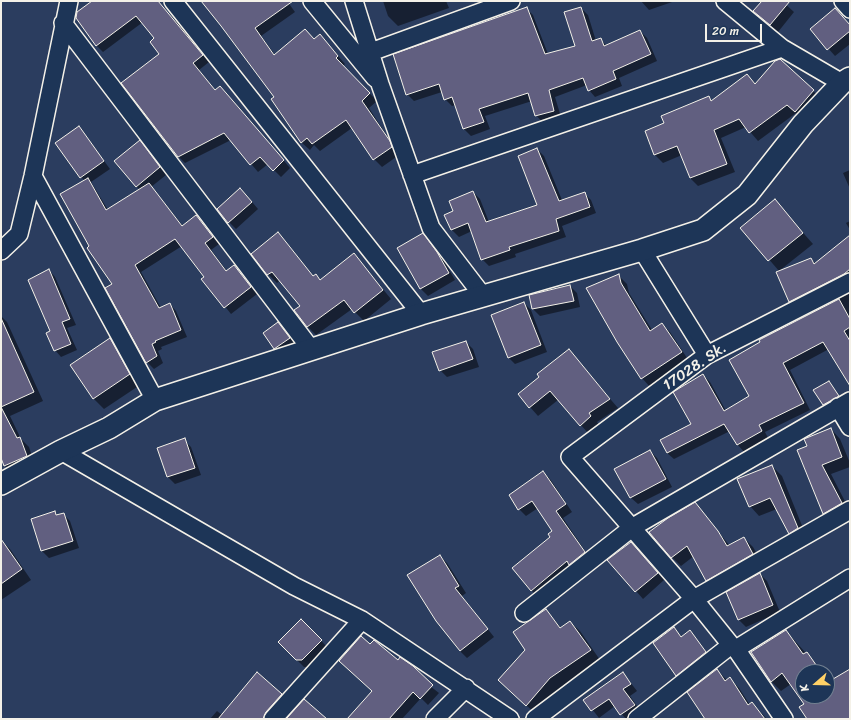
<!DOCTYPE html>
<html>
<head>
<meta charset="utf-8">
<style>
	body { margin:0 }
	#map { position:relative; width:851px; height:720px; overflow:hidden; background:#2b3d5f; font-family:Sriracha,sans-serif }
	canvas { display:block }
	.frame { position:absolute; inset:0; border:2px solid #f4f1e8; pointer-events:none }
	.north { position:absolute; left:795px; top:664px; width:40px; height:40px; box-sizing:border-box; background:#1d3557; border:1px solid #738091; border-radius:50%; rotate:250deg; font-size:11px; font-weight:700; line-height:16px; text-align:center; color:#f4f1e8 }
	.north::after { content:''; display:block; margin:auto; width:14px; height:18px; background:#ffd166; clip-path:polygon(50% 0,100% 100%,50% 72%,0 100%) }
	.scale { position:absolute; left:705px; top:24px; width:57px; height:18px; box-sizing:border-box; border:2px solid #f4f1e8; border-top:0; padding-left:5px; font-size:12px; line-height:14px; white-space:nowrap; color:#f4f1e8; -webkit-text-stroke:3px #1d3557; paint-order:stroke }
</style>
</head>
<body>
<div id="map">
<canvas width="851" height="720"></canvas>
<div class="frame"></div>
<div class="north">K</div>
<div class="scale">20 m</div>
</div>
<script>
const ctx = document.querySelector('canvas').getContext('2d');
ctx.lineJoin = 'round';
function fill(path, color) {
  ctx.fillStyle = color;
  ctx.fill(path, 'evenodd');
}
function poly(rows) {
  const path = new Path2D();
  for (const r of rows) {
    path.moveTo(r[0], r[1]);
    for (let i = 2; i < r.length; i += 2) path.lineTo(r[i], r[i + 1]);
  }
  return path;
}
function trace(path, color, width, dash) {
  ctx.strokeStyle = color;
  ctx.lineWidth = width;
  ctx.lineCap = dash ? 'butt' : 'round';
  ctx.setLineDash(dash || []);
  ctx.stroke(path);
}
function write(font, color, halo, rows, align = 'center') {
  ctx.font = font + ' Sriracha,sans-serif';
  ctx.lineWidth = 3.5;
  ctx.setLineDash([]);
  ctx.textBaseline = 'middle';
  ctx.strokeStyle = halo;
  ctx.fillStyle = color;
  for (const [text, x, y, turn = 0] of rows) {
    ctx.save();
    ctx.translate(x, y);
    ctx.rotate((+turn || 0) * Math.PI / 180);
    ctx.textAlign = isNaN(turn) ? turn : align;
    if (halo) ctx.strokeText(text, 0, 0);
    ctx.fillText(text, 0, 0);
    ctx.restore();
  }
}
fill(poly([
	[93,1,157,1,183,29,209,62,199,70,216,91,227,94,290,168,281,177,268,164,258,172,231,140,185,163,178,156,161,54,156,38,143,22,103,52,96,45],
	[202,1,287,1,295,12,261,36,275,55,315,40,327,43,345,64,343,66,377,101,369,108,399,155,382,167,374,159,352,128,320,151,314,145,310,150,302,143,272,100,275,98,222,25],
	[383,1,446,1,449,8,398,26,388,16],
	[641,1,675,1,649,10],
	[763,1,782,1,794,12,778,32,755,11],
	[526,8,533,15,548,54,576,47,581,8,588,15,596,41,600,39,607,46,640,31,647,38,657,61,619,78,622,86,595,97,589,90,587,85,555,97,561,117,542,122,536,115,532,101,485,116,490,129,471,136,464,129,456,105,452,106,445,99,442,92,414,101,407,94],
	[850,25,850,44,835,56,812,30],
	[779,61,822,99,803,119,796,113,758,141,746,127,721,138,735,172,698,186,690,178,682,155,663,163,655,155,646,131,665,124,709,98,712,101,747,75,756,84],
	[79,127,110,169,91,182,108,210,140,190,136,186,140,142,166,175,151,187,183,226,196,216,202,223,219,244,211,250,227,271,234,266,257,294,231,314,203,279,206,277,182,246,141,272,161,308,170,304,176,311,187,337,161,347,162,349,158,351,163,363,154,369,147,362,107,288,113,284,91,247,85,181,81,177],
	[537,149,544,156,562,200,584,193,591,200,596,213,562,226,566,237,515,254,516,257,489,266,482,259,472,231,459,237,452,230,445,215,454,212,473,192,480,199,489,222,539,205],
	[850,170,850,189,843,173],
	[247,196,258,209,236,229,229,222],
	[775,201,813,244,779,271,742,228],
	[850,221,850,230,846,223],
	[278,234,314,277,316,276,321,280,354,254,391,299,364,321,352,309,316,335,307,326,301,307,280,280,277,283,268,274],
	[422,235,444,261,455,280,428,296,421,289,398,248],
	[850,236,850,282,796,308,789,302,811,259,816,264],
	[49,270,55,277,76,325,67,328,77,350,61,357,55,350,51,332],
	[619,276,627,284,629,293,652,330,662,324,670,332,689,361,650,387,642,378],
	[570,286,577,293,580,307,540,316,533,309],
	[850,293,850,381,829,349,790,370,810,410,765,432,768,438,744,452,738,445,730,431,674,459,667,453,692,425,703,375,710,382,726,411,750,396,762,343,760,340],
	[524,303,531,310,547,352,515,364,508,357],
	[1,316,7,322,43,401,10,416,21,439,29,447,35,465,14,475,5,466,1,455],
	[278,323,297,346,282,355,275,348],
	[110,340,120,350,140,385,104,409,94,399,72,366],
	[466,342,473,349,479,367,447,377,440,370],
	[568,350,618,408,597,422,599,425,589,434,558,400,538,416,530,407,540,377],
	[829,382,841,399,827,408,824,405],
	[831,429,840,439,850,463,850,467,831,474,850,511,833,523,823,514,808,447],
	[184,440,191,447,201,475,175,484,168,477],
	[650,451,657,458,672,487,638,504,630,497],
	[772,466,782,476,807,538,799,542,789,533,777,509,759,516,750,506],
	[543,472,550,479,572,512,563,518,591,560,538,598,513,568,551,537,553,531,538,508,526,516,519,509],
	[695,504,730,546,744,538,753,547,762,563,716,589,707,580,694,556,681,566,672,557],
	[55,512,58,516,63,514,70,521,79,548,49,558,42,551,32,520],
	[1,540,10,549,31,580,1,600],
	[638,550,664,580,643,599,609,560],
	[440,556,447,563,466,593,462,596,494,637,467,658,460,651],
	[760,574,767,581,780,612,746,627,739,620],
	[546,610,561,628,570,622,580,631,600,660,560,688,536,714,508,689],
	[301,620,328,648,309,667,304,667,279,642],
	[674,628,682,637,690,631,712,660,683,682,676,675],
	[786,631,823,672,803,672,803,696,827,696,827,678,830,682,850,670,850,716,846,719,808,719,806,704,791,684,781,691,771,681],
	[370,646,398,661,439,693,428,705,421,698,402,719,348,719,373,691],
	[717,670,727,680,730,679,739,688,750,705,752,703,767,719,706,719],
	[623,673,637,691,630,696,641,712,631,719,626,719,615,706,599,718,585,700],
	[257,674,288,702,269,719,265,715,261,719,210,719,217,711,222,715]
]), '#0007');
const building = poly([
	[92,1,158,1,203,55,193,63,215,90,220,86,284,160,273,171,260,157,250,165,224,133,178,157,121,83,159,54,150,42,154,38,136,16,96,46,76,18,77,12,92,1],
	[201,1,293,1,255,28,274,55,305,29,314,39,320,34,338,56,336,58,370,93,362,101,390,141,392,147,373,160,346,120,312,144,307,138,301,143,271,99,274,97,221,26,201,1],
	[762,1,790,1,770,25,753,11,762,1],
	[527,7,545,54,575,46,564,12,581,7,592,41,601,38,604,46,640,30,651,54,613,71,616,79,588,91,583,78,549,90,554,111,535,116,528,93,479,109,484,122,463,129,452,97,444,100,439,84,406,95,393,54,527,7],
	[835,8,850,25,850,31,827,50,810,29,835,8],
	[780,59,814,90,795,112,787,105,749,133,739,119,714,130,727,164,690,178,677,146,654,155,645,131,664,123,661,116,709,96,711,101,747,74,755,84,775,61,780,59],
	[79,126,104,161,80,178,55,143,79,126],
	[140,140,160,167,136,187,114,161,140,140],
	[537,148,559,201,585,192,590,207,556,219,559,231,509,247,510,250,481,260,468,223,451,230,444,215,453,211,449,201,473,191,486,222,537,205,518,156,537,148],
	[88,178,106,210,149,183,182,226,196,215,213,237,205,243,226,271,234,265,251,287,224,308,201,279,204,277,175,239,135,265,159,308,170,303,181,330,155,341,156,342,152,344,157,356,146,363,105,288,112,284,87,248,89,246,60,194,88,178],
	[240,188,252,202,228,223,217,209,240,188],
	[775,199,803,233,768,261,740,228,775,199],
	[278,232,313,276,316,274,320,280,354,253,383,290,354,313,344,300,307,327,294,310,300,306,272,272,267,275,251,254,278,232],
	[423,233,437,252,449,273,420,289,397,248,423,233],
	[850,235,850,269,844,274,789,302,776,272,811,258,814,264,850,235],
	[49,269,70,319,62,322,71,344,54,351,46,333,50,331,28,280,49,269],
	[619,274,621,283,650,331,662,323,682,352,641,379,617,342,586,288,619,274],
	[570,285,574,301,532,309,529,295,570,285],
	[839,299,850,319,850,327,844,331,850,341,850,386,823,342,783,363,804,403,759,425,762,431,737,445,724,424,667,453,660,440,691,424,673,392,703,374,724,411,749,396,729,360,760,342,759,340,839,299],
	[524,302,541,345,508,358,491,315,524,302],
	[1,318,34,392,1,407,17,438,20,437,27,456,4,466,1,458,1,318],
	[278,322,290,338,274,349,263,333,278,322],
	[110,338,130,374,93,399,70,365,110,338],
	[466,341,473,359,439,371,432,352,466,341],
	[569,349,610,399,589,413,591,416,580,426,550,391,529,408,518,394,539,377,537,374,569,349],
	[829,381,839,396,823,405,813,390,829,381],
	[831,428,842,457,822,465,842,503,823,514,797,450,807,446,804,439,831,428],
	[185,438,195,468,167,477,157,448,185,438],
	[650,450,666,479,630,498,614,469,650,450],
	[772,465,798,528,789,534,770,498,749,507,737,479,772,465],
	[543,471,566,504,556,511,585,552,569,565,567,561,531,591,512,568,550,537,548,534,552,531,532,501,518,510,509,495,543,471],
	[695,502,718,531,727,546,744,537,753,554,706,581,687,546,671,558,649,532,668,518,695,502],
	[55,511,56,515,64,513,73,541,41,551,31,519,55,511],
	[1,539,22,569,1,584,1,539],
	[631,542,658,573,635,592,607,560,631,542],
	[440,555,459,586,455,588,488,629,460,651,436,621,407,575,440,555],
	[760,573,773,605,738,620,726,592,760,573],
	[546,609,560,628,570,621,591,650,550,678,526,706,498,680,525,650,513,632,546,609],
	[301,619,322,640,302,660,296,660,278,642,301,619],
	[674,627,681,637,690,630,706,652,676,676,653,643,674,627],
	[786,630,803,654,807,652,821,672,803,672,803,696,827,696,827,681,828,682,850,669,850,719,807,719,799,707,804,704,782,673,771,682,751,652,786,630],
	[361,636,370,644,374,640,398,660,400,657,413,666,433,685,420,699,413,692,389,719,347,719,372,691,339,661,361,636],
	[717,669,725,681,730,677,748,705,752,702,765,719,705,719,687,692,717,669],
	[257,672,282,694,266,712,263,719,218,719,257,672],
	[623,672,631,684,623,689,635,705,620,715,609,699,591,711,583,700,623,672],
	[304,699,327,719,286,719,304,699]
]);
fill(building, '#615f80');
trace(building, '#f4f1e8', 1);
const minor = poly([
	[173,1,421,314],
	[312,1,375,78],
	[354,1,380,84,431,228,483,296],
	[725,1,782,48,842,83],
	[843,1,850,9],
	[63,23,311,349],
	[371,52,511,1],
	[412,175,782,48],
	[33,176,155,400],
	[642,250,707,355],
	[1,251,19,234,33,176,69,1],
	[838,407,850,427],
	[61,451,294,586,362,620,510,719],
	[524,613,633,527,850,401],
	[736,649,850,578],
	[273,719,362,620],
	[435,719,466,688],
	[535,719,694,599,850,510],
	[637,719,731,645],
	[784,719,736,649,731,645,694,599,570,457,707,355,850,282]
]);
const tertiary = poly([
	[1,484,61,451,109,428,155,400,421,314,642,250,703,230,747,195,803,124,842,83,850,78]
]);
trace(minor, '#f4f1e8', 20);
trace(tertiary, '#f4f1e8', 24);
trace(minor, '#1d3557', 17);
trace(tertiary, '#1d3557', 21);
write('15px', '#f4f1e8', '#1d3557', [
	["17028. Sk.",695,367,-34]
]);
</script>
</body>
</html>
